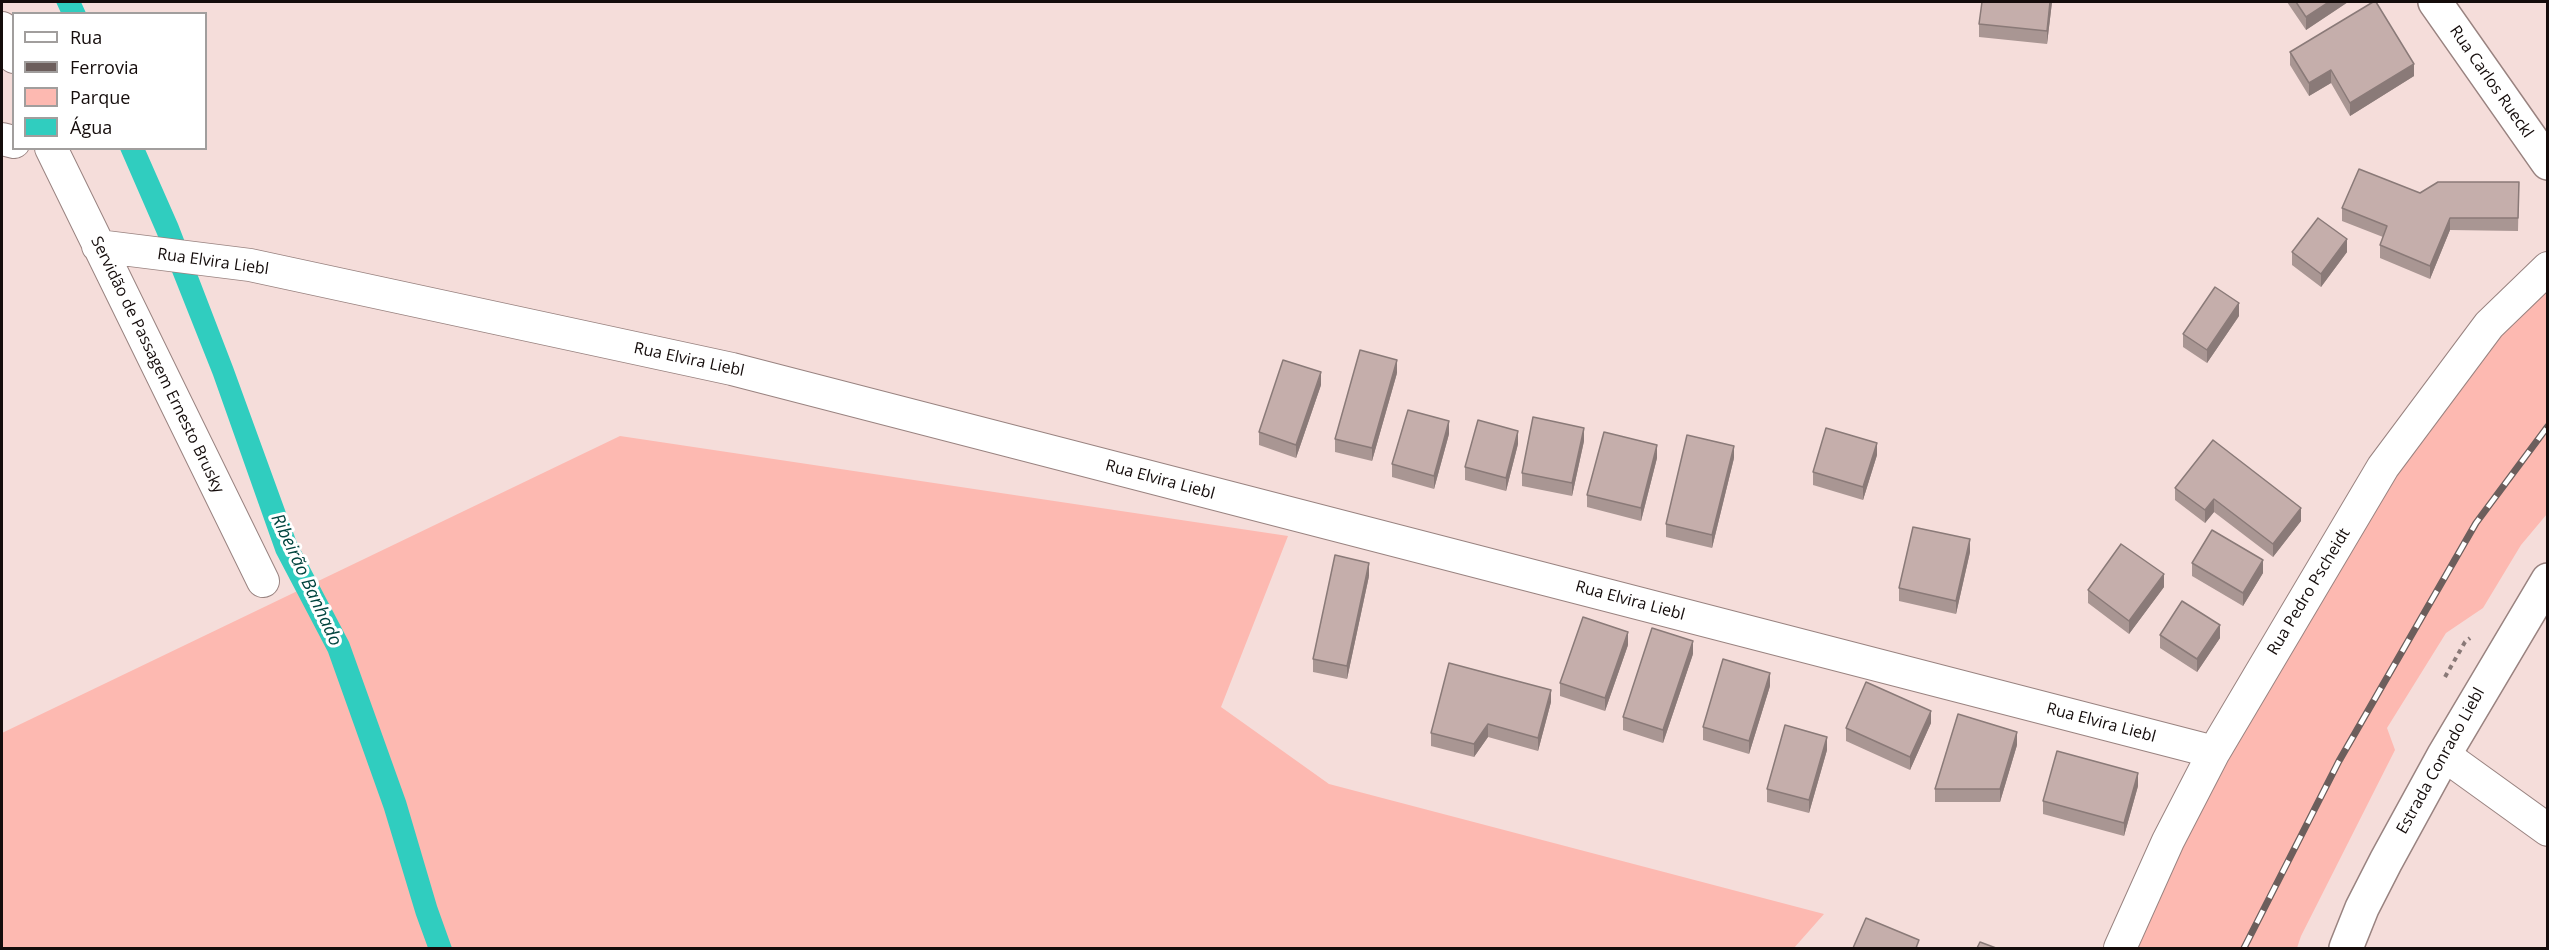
<!DOCTYPE html>
<html>
<head>
<meta charset="utf-8">
<style>
	body { margin:0 }
	#map { position:relative; width:2549px; height:950px; overflow:hidden; background:#f5ddda; font-family:"Open Sans",sans-serif }
	canvas { display:block }
	.frame { position:absolute; inset:0; border:3px solid #140c0b; pointer-events:none }
	.legend { position:absolute; left:12px; top:12px; width:195px; height:138px; box-sizing:border-box; background:#fff; border:2px solid #a19e9d; margin:0; padding:8px 10px; list-style:none; font-size:18px; color:#140c0b }
	.legend li { display:flex; align-items:center; gap:12px; height:30px }
	.legend b { width:30px; border:2px solid #a19e9d }
</style>
</head>
<body>
<div id="map">
<canvas width="2549" height="950"></canvas>
<div class="frame"></div>
<ul class="legend">
<li><b style="height:8px;background:#fff"></b>Rua</li>
<li><b style="height:8px;background:#6c5e5c"></b>Ferrovia</li>
<li><b style="height:16px;background:#fdb9b1"></b>Parque</li>
<li><b style="height:16px;background:#30cdbf"></b>Água</li>
</ul>
</div>
<script>
const ctx = document.querySelector('canvas').getContext('2d');
ctx.lineJoin = 'round';
function fill(path, color) {
  ctx.fillStyle = color;
  ctx.fill(path, 'evenodd');
}
function poly(rows) {
  const path = new Path2D();
  for (const r of rows) {
    path.moveTo(r[0], r[1]);
    for (let i = 2; i < r.length; i += 2) path.lineTo(r[i], r[i + 1]);
  }
  return path;
}
function trace(path, color, width, dash) {
  ctx.strokeStyle = color;
  ctx.lineWidth = width;
  ctx.lineCap = dash ? 'butt' : 'round';
  ctx.setLineDash(dash || []);
  ctx.stroke(path);
}
function write(font, color, halo, rows, align = 'center') {
  ctx.font = font + ' "Open Sans",sans-serif';
  ctx.lineWidth = 6;
  ctx.setLineDash([]);
  ctx.textBaseline = 'middle';
  ctx.strokeStyle = halo;
  ctx.fillStyle = color;
  for (const [text, x, y, turn = 0] of rows) {
    ctx.save();
    ctx.translate(x, y);
    ctx.rotate((+turn || 0) * Math.PI / 180);
    ctx.textAlign = isNaN(turn) ? turn : align;
    if (halo) ctx.strokeText(text, 0, 0);
    ctx.fillText(text, 0, 0);
    ctx.restore();
  }
}
fill(poly([
	[2547,287,2547,514,2521,545,2483,608,2446,633,2387,728,2395,750,2301,936,2297,948,2120,948,2436,394],
	[620,436,1288,536,1221,707,1329,784,1824,914,1794,948,2,948,2,733]
]), '#fdb9b1');
fill(poly([
	[56,2,81,2,86,13,61,13],
	[120,149,145,149,178,224,233,367,297,543,349,642,406,801,437,906,452,948,428,948,416,915,384,809,328,652,276,553,213,375,157,234]
]), '#30cdbf');
const street = poly([
	[2,28,14,57],
	[2,139,14,142],
	[51,148,263,581],
	[98,246,250,265,732,369,2214,752],
	[2444,755,2548,830],
	[2120,948,2168,841,2214,752,2383,467,2489,325,2548,268]
]);
const secondary = poly([
	[2435,2,2548,163],
	[2346,948,2362,908,2386,861,2444,755,2548,580]
]);
trace(street, '#998380', 34);
trace(secondary, '#998380', 36);
trace(poly([
	[2445,677,2465,642,2470,638]
]), '#897977', 4, [4.5, 4.5]);
trace(street, '#fff', 32);
trace(secondary, '#fff', 33);
const rail = poly([
	[2244,948,2339,761,2476,523,2548,426]
]);
trace(rail, '#6c5e5c', 7);
trace(rail, '#fff', 4.5, [14]);
fill(poly([
	[2052,2,2047,44,1979,37,1979,24],
	[2287,2,2348,2,2306,30],
	[2290,52,2414,76,2350,116,2331,83,2309,96,2290,65],
	[2519,182,2518,231,2450,230,2430,279,2380,258,2380,245,2383,237,2342,221,2342,208,2420,193],
	[2292,252,2347,252,2321,287,2292,265],
	[2239,316,2207,363,2183,347,2183,334],
	[1397,373,1372,461,1335,452,1335,439],
	[1321,385,1296,458,1259,445,1259,432],
	[1449,434,1434,489,1392,477,1392,464],
	[1584,441,1572,496,1522,486,1522,473],
	[1518,444,1506,491,1465,480,1465,467],
	[1877,455,1863,500,1813,485,1813,472],
	[1657,458,1641,521,1587,507,1587,495],
	[1734,458,1712,548,1666,537,1666,524],
	[2175,488,2301,521,2273,557,2214,512,2205,523,2175,500],
	[1970,552,1956,614,1899,601,1899,588],
	[2192,563,2263,573,2243,606,2192,576],
	[1369,576,1347,679,1313,672,1313,659],
	[2164,587,2129,634,2088,603,2088,590],
	[2160,635,2220,638,2197,672,2160,648],
	[1628,645,1605,711,1560,696,1560,683],
	[1693,654,1663,743,1623,730,1623,717],
	[1770,686,1749,754,1703,740,1703,727],
	[1551,702,1538,751,1488,737,1474,757,1431,746,1431,733],
	[1931,723,1910,770,1846,741,1846,728],
	[2017,745,2000,802,1935,802,1935,789],
	[1827,750,1809,813,1767,802,1767,789],
	[2138,786,2124,836,2043,814,2043,801]
]), '#a99693');
fill(poly([
	[2050,2,2052,2,2047,44,2047,31],
	[2329,2,2348,2,2306,30,2306,17],
	[2414,64,2414,76,2350,116,2350,103],
	[2331,70,2331,83,2309,96,2309,83],
	[2450,218,2450,230,2430,279,2430,266],
	[2347,239,2347,252,2321,287,2321,274],
	[2239,303,2239,316,2207,363,2207,350],
	[1397,360,1397,373,1372,461,1372,448],
	[1321,372,1321,385,1296,458,1296,445],
	[1449,421,1449,434,1434,489,1434,476],
	[1584,428,1584,441,1572,496,1572,483],
	[1518,431,1518,444,1506,491,1506,478],
	[1877,443,1877,455,1863,500,1863,487],
	[1657,445,1657,458,1641,521,1641,508],
	[1734,446,1734,458,1712,548,1712,535],
	[2214,499,2214,512,2205,523,2205,510],
	[2301,508,2301,521,2273,557,2273,544],
	[1970,539,1970,552,1956,614,1956,601],
	[2263,560,2263,573,2243,606,2243,593],
	[1369,563,1369,576,1347,679,1347,666],
	[2164,574,2164,587,2129,634,2129,621],
	[2220,625,2220,638,2197,672,2197,659],
	[1628,632,1628,645,1605,711,1605,698],
	[1693,641,1693,654,1663,743,1663,730],
	[1770,673,1770,686,1749,754,1749,741],
	[1551,690,1551,702,1538,751,1538,738],
	[1931,711,1931,723,1910,770,1910,757],
	[1488,724,1488,737,1474,757,1474,744],
	[2017,732,2017,745,2000,802,2000,789],
	[1827,737,1827,750,1809,813,1809,800],
	[2138,773,2138,786,2124,836,2124,823]
]), '#8a7a78');
const building = poly([
	[1982,2,2050,2,2047,31,1979,24,1982,2],
	[2296,2,2329,2,2306,17,2296,2],
	[2373,2,2376,2,2414,64,2350,103,2331,70,2309,83,2290,52,2373,2],
	[2359,169,2420,193,2438,182,2519,182,2518,218,2450,218,2430,266,2380,245,2387,226,2342,208,2359,169],
	[2318,218,2347,239,2321,274,2292,252,2318,218],
	[2215,287,2239,303,2207,350,2183,334,2215,287],
	[1360,350,1397,360,1372,448,1335,439,1360,350],
	[1283,360,1321,372,1296,445,1259,432,1283,360],
	[1408,410,1449,421,1434,476,1392,464,1408,410],
	[1533,417,1584,428,1572,483,1522,473,1533,417],
	[1478,420,1518,431,1506,478,1465,467,1478,420],
	[1826,428,1877,443,1863,487,1813,472,1826,428],
	[1604,432,1657,445,1641,508,1587,495,1604,432],
	[1687,435,1734,446,1712,535,1666,524,1687,435],
	[2213,440,2301,508,2273,544,2214,499,2205,510,2175,488,2213,440],
	[1913,527,1970,539,1956,601,1899,588,1913,527],
	[2212,530,2263,560,2243,593,2192,563,2212,530],
	[2121,544,2164,574,2129,621,2088,590,2121,544],
	[1335,555,1369,563,1347,666,1313,659,1335,555],
	[2182,601,2220,625,2197,659,2160,635,2182,601],
	[1583,617,1628,632,1605,698,1560,683,1583,617],
	[1652,628,1693,641,1663,730,1623,717,1652,628],
	[1723,659,1770,673,1749,741,1703,727,1723,659],
	[1449,663,1551,690,1538,738,1488,724,1474,744,1431,733,1449,663],
	[1866,682,1931,711,1910,757,1846,728,1866,682],
	[1958,714,2017,732,2000,789,1935,789,1958,714],
	[1785,725,1827,737,1809,800,1767,789,1785,725],
	[2057,751,2138,773,2124,823,2043,801,2057,751],
	[1866,918,1919,940,1916,948,1853,948,1866,918],
	[1980,942,1996,948,1977,948,1980,942]
]);
fill(building, '#c5aeab');
trace(building, '#8a7a78', 1.5);
write('16px', '#140c0b', '#fff', [
	["Rua Carlos Rueckl",2491,82,55],
	["Rua Elvira Liebl",213,262,8],
	["Rua Elvira Liebl",689,360,12],
	["Servidão de Passagem Ernesto Brusky",157,365,64],
	["Rua Elvira Liebl",1160,480,15],
	["Rua Pedro Pscheidt",2309,592,-59],
	["Rua Elvira Liebl",1630,601,15],
	["Rua Elvira Liebl",2101,723,15],
	["Estrada Conrado Liebl",2441,761,-61]
]);
write('italic 18px', '#00443e', '#fff', [
	["Ribeirão Banhado",306,580,65]
]);
</script>
</body>
</html>
